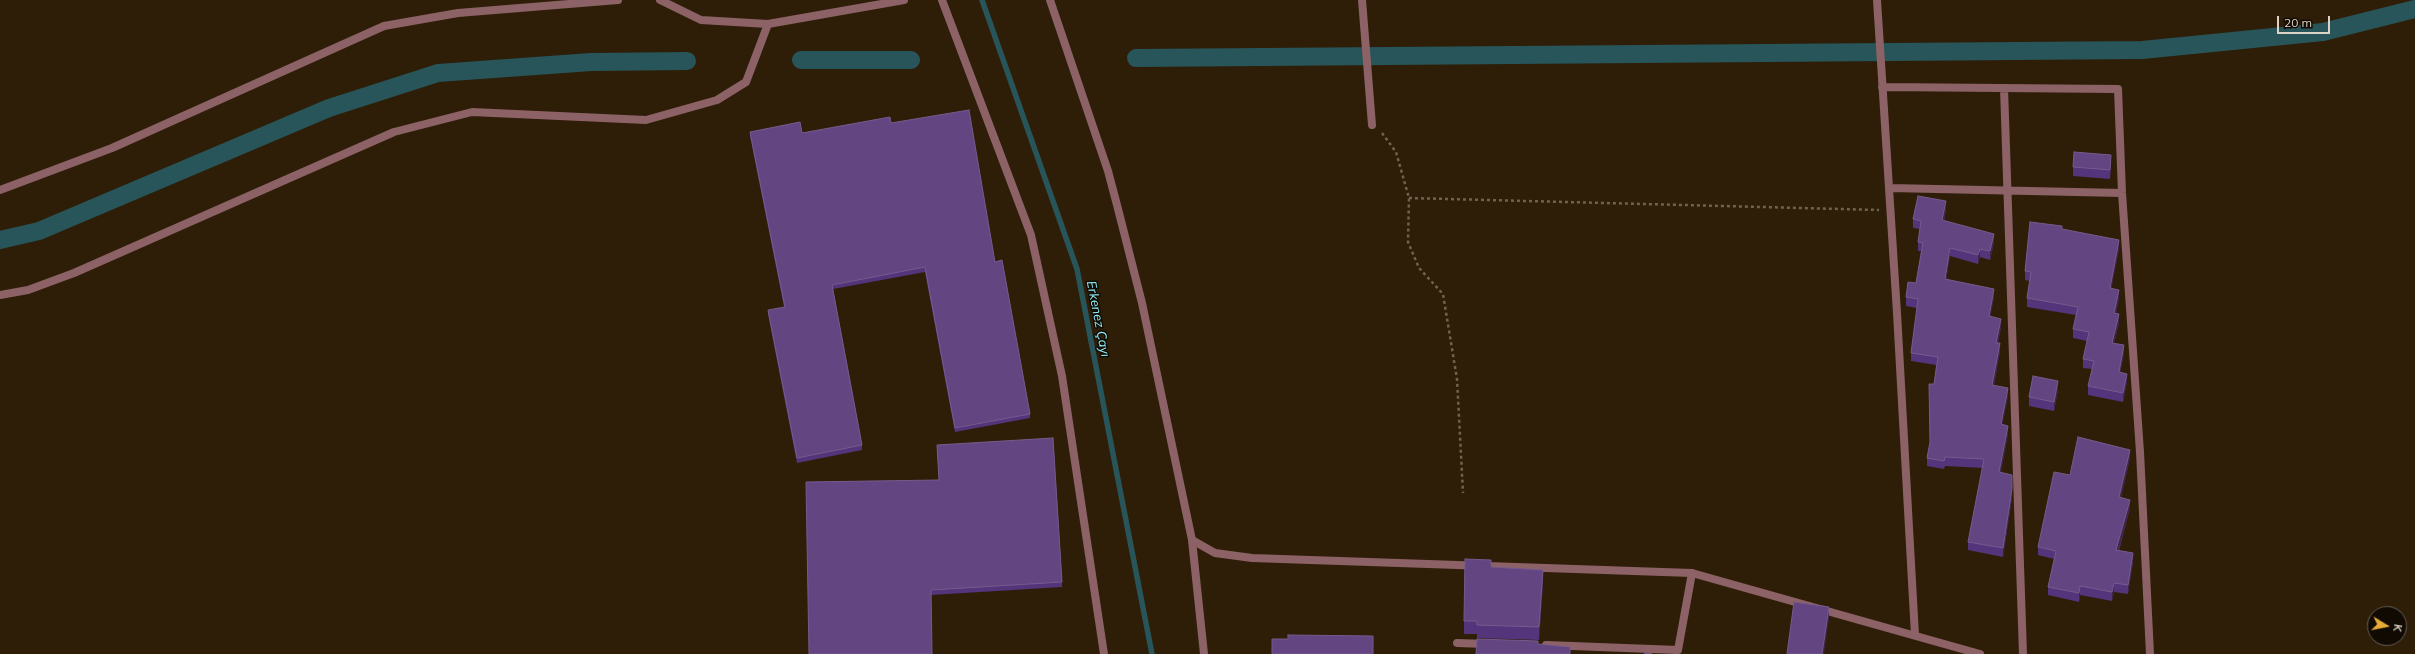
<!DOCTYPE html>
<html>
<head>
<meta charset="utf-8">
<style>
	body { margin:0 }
	#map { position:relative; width:2415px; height:654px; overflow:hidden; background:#2e1e08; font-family:Mulish,sans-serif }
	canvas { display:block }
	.north { position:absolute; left:2367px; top:606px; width:40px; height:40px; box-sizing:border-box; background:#110a03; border:1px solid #625a51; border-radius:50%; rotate:100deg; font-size:11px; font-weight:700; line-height:16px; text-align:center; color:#dcd2c5 }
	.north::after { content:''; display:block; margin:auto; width:14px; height:18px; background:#e7ac36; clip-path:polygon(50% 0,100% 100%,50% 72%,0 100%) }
	.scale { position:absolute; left:2277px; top:16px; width:53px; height:18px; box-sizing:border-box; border:2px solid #dcd2c5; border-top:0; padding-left:5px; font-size:12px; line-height:14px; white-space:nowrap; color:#dcd2c5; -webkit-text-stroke:3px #110a03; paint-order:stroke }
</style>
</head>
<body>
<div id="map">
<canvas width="2415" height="654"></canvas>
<div class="north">K</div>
<div class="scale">20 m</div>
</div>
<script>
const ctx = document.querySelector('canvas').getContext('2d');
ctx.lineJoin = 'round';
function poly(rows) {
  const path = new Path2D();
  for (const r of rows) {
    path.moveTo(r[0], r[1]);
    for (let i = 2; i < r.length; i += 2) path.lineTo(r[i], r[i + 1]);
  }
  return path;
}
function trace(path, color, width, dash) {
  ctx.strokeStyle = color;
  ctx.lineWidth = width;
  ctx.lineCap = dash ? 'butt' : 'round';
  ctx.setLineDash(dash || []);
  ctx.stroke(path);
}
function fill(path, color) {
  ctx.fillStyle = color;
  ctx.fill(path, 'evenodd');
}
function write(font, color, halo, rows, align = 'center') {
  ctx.font = font + ' Mulish,sans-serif';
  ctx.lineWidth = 3;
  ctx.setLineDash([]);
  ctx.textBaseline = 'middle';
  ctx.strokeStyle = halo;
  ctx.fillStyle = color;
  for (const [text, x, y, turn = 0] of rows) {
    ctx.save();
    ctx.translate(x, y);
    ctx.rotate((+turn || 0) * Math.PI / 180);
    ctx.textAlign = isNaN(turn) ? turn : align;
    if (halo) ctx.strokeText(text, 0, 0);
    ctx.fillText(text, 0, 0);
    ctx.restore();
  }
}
trace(poly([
	[982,0,1077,269,1152,654]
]), '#275559', 5.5);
trace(poly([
	[1136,58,2142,50,2323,32,2415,9],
	[801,60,911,60],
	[0,240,39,231,329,108,438,73,591,62,687,61]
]), '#275559', 18);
trace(poly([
	[1382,133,1396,152,1409,198,1408,242,1419,268,1443,294,1457,379,1463,493],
	[1409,198,1879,210]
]), '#706250', 2.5, [3, 3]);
trace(poly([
	[660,0,701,20,768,24,904,0],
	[942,0,1031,235,1062,376,1104,654],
	[1362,0,1372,125],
	[1877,0,1897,313,1915,635],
	[1882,87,2118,89,2122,193,2140,452,2150,654],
	[2004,88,2023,654],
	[1890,188,2122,193],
	[0,190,112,148,384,26,458,13,618,0],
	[0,295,28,290,74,273,394,132,472,112,646,120,717,100,746,82,768,24],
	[1192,540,1204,654],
	[1457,643,1487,644],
	[1546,645,1678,650,1692,573]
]), '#8d6267', 8);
trace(poly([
	[1050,0,1108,171,1117,205,1142,303,1192,540,1215,553,1252,558,1692,573,1980,654]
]), '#8d6267', 8);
fill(poly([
	[891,123,995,262,1030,414,1030,418,955,432,925,272,833,289,862,445,862,450,797,463,768,314,768,310,784,307,750,136,750,132,802,133],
	[2111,164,2110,179,2073,176,2073,167],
	[1946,210,1944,221,1994,243,1990,260,1980,257,1978,264,1950,256,1946,279,1994,298,1990,316,2001,327,1998,343,2000,352,1994,385,2008,396,2002,425,2008,434,2001,472,2012,498,2003,557,1968,550,1968,542,1983,468,1945,466,1944,469,1927,466,1927,458,1930,442,1934,384,1936,365,1911,361,1911,353,1917,308,1906,306,1906,297,1916,283,1921,251,1918,251,1918,242,1920,229,1913,228,1913,219],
	[2062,229,2119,249,2111,289,2119,299,2116,313,2119,323,2114,343,2124,354,2120,372,2127,382,2123,402,2088,395,2088,386,2092,369,2083,368,2083,359,2087,341,2073,338,2073,329,2076,315,2027,307,2027,298,2030,281,2025,280,2025,271],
	[2058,390,2054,411,2029,406,2029,397],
	[2130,458,2121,498,2130,508,2119,551,2133,562,2128,594,2114,592,2112,601,2080,595,2079,602,2048,595,2048,587,2054,559,2038,555,2038,547,2070,475],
	[806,482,1062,582,1062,587,931,595],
	[1491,567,1543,583,1539,640,1477,638,1477,634,1464,634,1464,621]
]), '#54347a');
fill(poly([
	[2111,155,2111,164,2110,179,2110,170],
	[1946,201,1946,210,1942,229,1942,220],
	[1994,234,1994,243,1990,260,1990,251],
	[2119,240,2119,249,2110,297,2110,288],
	[1950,248,1950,256,1945,287,1945,279],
	[1980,249,1980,257,1978,264,1978,255],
	[1994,289,1994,298,1989,325,1989,316],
	[2119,290,2119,299,2114,322,2114,313],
	[2119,314,2119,323,2112,352,2112,343],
	[2001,319,2001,327,1996,351,1996,343],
	[2000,343,2000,352,1992,394,1992,385],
	[2124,345,2124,354,2119,381,2119,372],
	[2127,374,2127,382,2123,402,2123,393],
	[2058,381,2058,390,2054,411,2054,402],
	[2008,388,2008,396,2001,433,2001,424],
	[2008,426,2008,434,1999,481,1999,472],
	[2130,450,2130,458,2119,506,2119,497],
	[2012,489,2012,498,2003,557,2003,548],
	[2130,500,2130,508,2116,559,2116,550],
	[2133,553,2133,562,2128,594,2128,585],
	[1543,570,1543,583,1539,640,1539,627],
	[2114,583,2114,592,2112,601,2112,592],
	[2080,586,2080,595,2079,602,2079,593],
	[1829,607,1829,619,1824,654,1822,654]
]), '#3f2449');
const building = poly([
	[969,110,995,262,1002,260,1030,414,955,428,925,267,832,285,862,445,797,458,768,310,785,307,750,132,800,122,802,133,890,117,891,123,969,110],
	[2074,152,2111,155,2110,170,2073,167,2074,152],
	[1918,196,1946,201,1942,220,1994,234,1990,251,1980,249,1978,255,1950,248,1945,279,1994,289,1989,316,2001,319,1996,343,2000,343,1992,385,2008,388,2001,424,2008,426,1999,472,2012,475,2012,489,2003,548,1968,542,1984,459,1945,457,1944,461,1927,458,1930,442,1929,384,1934,384,1938,357,1911,353,1918,299,1906,297,1908,282,1916,283,1923,243,1918,242,1921,221,1913,219,1918,196],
	[2030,222,2062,226,2062,229,2119,240,2110,288,2119,290,2114,313,2119,314,2112,343,2124,345,2119,372,2127,374,2123,393,2088,386,2094,361,2083,359,2089,332,2073,329,2078,307,2027,298,2031,272,2025,271,2030,222],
	[2033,376,2058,381,2054,402,2029,397,2033,376],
	[2078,437,2130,450,2119,497,2130,500,2116,550,2133,553,2128,585,2114,583,2112,592,2080,586,2079,593,2048,587,2056,551,2038,547,2054,472,2070,475,2078,437],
	[1053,438,1062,582,931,590,932,654,809,654,806,482,939,480,937,445,1053,438],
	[1465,559,1491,560,1491,567,1543,570,1539,627,1477,625,1477,621,1464,621,1465,559],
	[1794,602,1829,607,1822,654,1787,654,1794,602],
	[1288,635,1373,636,1373,654,1272,654,1272,639,1288,639,1288,635],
	[1477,639,1538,641,1538,644,1570,647,1570,654,1476,654,1477,639],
	[1645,653,1652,654,1644,654,1645,653]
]);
fill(building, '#634582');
trace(building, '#765b8c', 1);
write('italic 13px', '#8df0f7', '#110a03', [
	["Erkenez Çayı",1098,319,79]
]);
</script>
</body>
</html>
